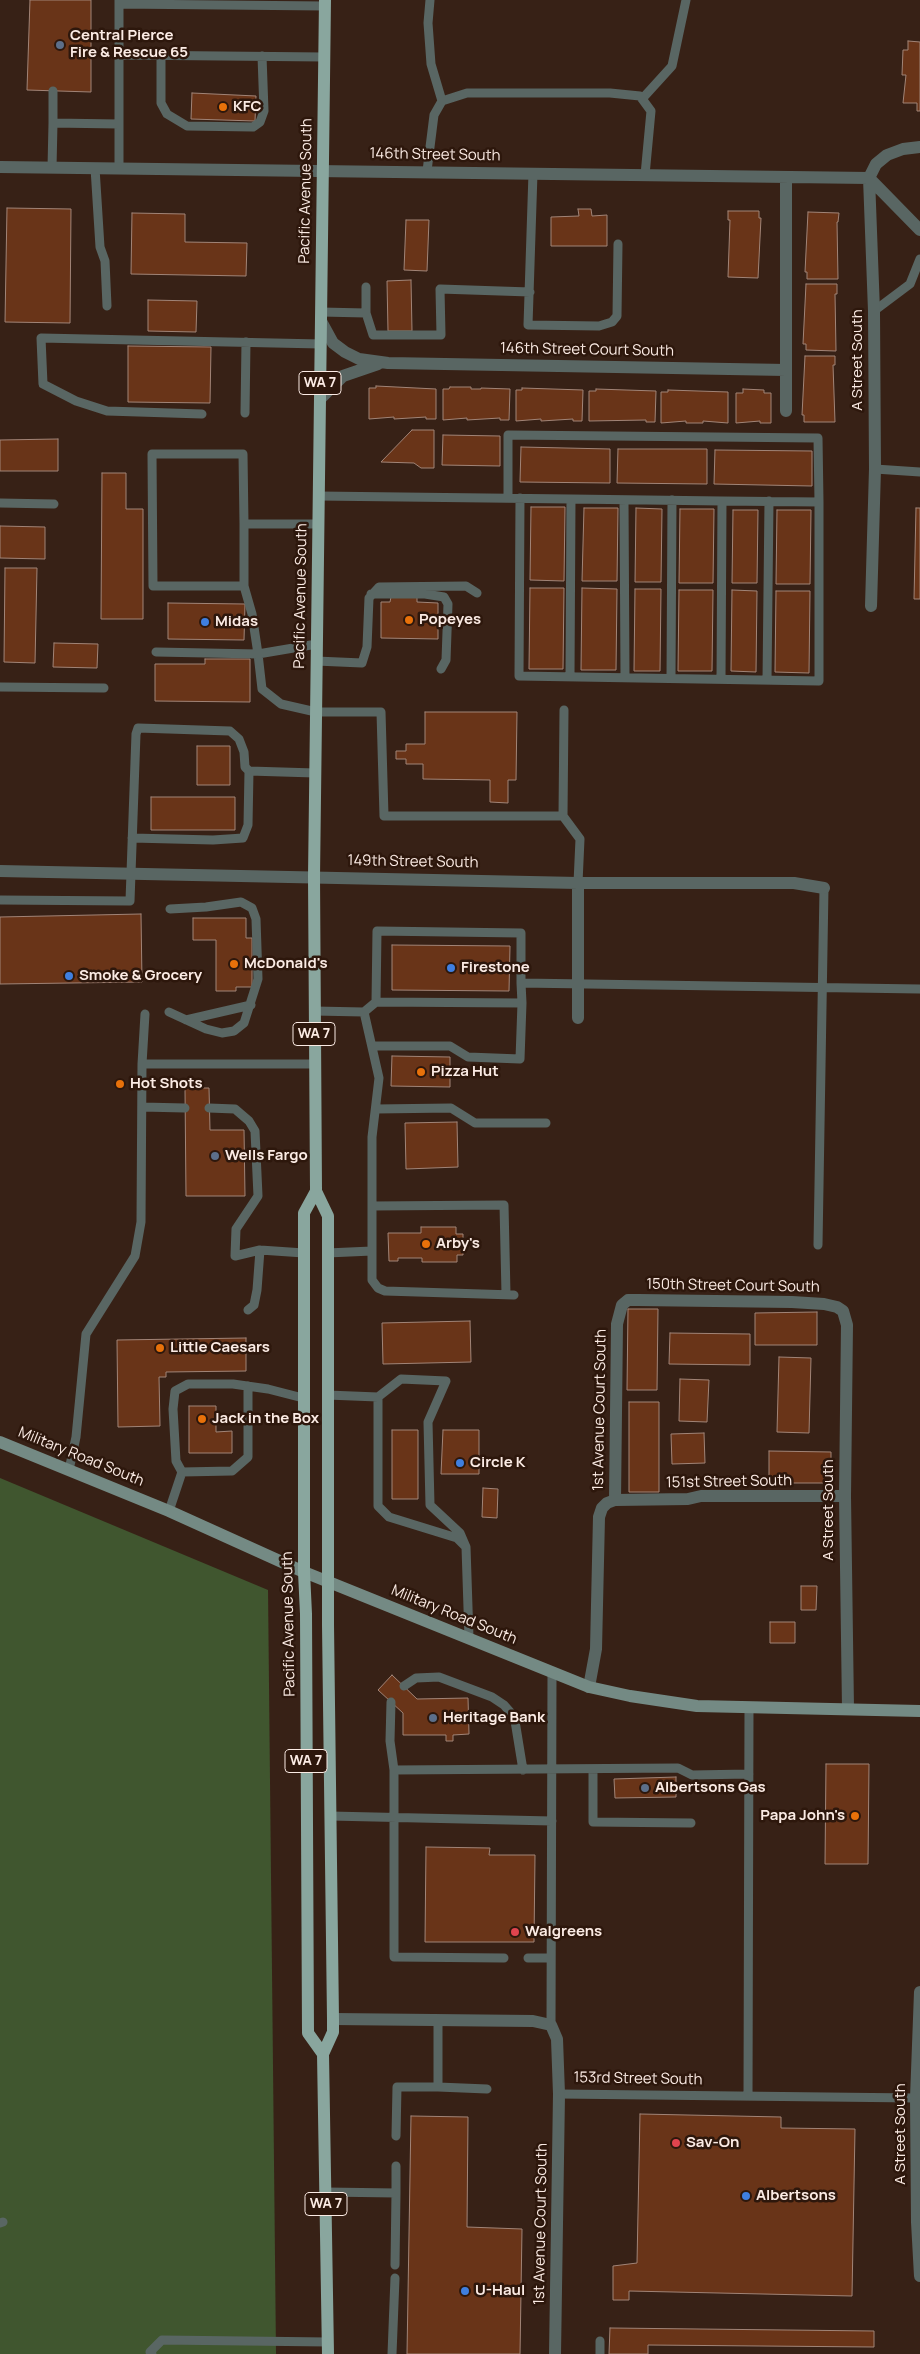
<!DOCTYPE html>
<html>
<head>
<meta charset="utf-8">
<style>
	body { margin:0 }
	canvas { display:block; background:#372116 }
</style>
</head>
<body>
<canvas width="920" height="2354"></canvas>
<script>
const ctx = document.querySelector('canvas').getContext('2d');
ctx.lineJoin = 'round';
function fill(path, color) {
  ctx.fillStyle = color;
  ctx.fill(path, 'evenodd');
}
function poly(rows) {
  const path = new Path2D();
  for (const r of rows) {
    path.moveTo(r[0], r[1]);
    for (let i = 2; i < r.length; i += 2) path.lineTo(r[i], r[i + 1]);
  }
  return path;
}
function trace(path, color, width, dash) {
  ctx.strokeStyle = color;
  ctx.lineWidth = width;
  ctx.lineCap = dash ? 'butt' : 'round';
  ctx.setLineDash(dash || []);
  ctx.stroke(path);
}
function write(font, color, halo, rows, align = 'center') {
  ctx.font = font + ' Manrope,sans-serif';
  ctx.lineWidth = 5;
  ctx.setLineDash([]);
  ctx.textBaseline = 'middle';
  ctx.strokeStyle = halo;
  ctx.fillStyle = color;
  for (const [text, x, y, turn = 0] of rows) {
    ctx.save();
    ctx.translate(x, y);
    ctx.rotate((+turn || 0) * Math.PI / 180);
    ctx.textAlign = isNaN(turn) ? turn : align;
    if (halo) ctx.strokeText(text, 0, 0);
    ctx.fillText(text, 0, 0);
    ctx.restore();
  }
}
fill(poly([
	[0,1478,268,1590,276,2354,0,2354]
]), '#40562f');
const building = poly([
	[30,0,91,0,91,92,27,90,30,0],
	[908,41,920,42,920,111,917,111,917,103,903,103,906,75,902,75,903,50,908,50,908,41],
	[192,93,256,96,255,121,191,119,192,93],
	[7,208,71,209,70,323,5,322,7,208],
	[578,209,591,209,592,216,607,215,607,246,551,246,551,217,579,216,578,209],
	[728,211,759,211,759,218,761,218,758,278,728,277,730,220,728,220,728,211],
	[808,212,839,213,838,222,837,222,838,279,807,279,807,272,805,272,808,212],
	[132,213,185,214,185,242,247,243,246,276,131,274,132,213],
	[406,220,429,220,427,271,404,270,406,220],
	[411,280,412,331,388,331,387,281,411,280],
	[806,284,837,284,837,294,835,294,836,351,806,350,806,344,803,344,806,284],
	[148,300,197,301,196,332,148,331,148,300],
	[128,346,211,347,210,403,128,402,128,346],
	[805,356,835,356,835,365,833,365,835,422,804,422,804,415,802,415,805,356],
	[376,386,436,389,436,419,426,419,426,417,394,419,394,417,369,419,369,388,376,388,376,386],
	[450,387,471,387,471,389,481,389,481,388,510,389,509,420,500,420,500,418,467,420,467,418,443,420,443,389,449,389,450,387],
	[522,388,583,390,582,421,573,421,573,419,541,421,541,419,516,421,516,390,522,390,522,388],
	[596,389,656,391,655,422,646,422,646,420,589,421,589,391,596,391,596,389],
	[743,389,764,390,764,393,771,393,771,423,760,423,760,421,736,423,736,393,743,393,743,389],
	[668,390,728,392,728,423,703,421,703,423,686,423,686,421,661,423,661,392,668,392,668,390],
	[412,430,434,430,434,468,421,468,414,463,381,462,412,430],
	[443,435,500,436,500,466,442,465,443,435],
	[58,439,58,471,0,471,0,440,58,439],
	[521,447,610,449,610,483,520,482,521,447],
	[618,449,707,449,707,484,617,483,618,449],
	[715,450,812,451,812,486,714,484,715,450],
	[102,473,126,473,126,509,143,509,143,619,101,619,102,473],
	[531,507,565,507,564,581,530,580,531,507],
	[584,508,618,508,617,581,582,581,584,508],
	[636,508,662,509,661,582,635,582,636,508],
	[916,508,920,508,920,599,914,599,916,508],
	[680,509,714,509,713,583,679,583,680,509],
	[733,510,758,510,757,583,732,583,733,510],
	[777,510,811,510,810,584,776,584,777,510],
	[0,526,45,527,45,559,0,558,0,526],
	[5,568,37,568,35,663,4,662,5,568],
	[530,588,564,588,563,669,529,669,530,588],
	[582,588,617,589,616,670,581,670,582,588],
	[635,589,661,589,660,671,634,671,635,589],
	[679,590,713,590,712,671,678,671,679,590],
	[732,590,757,591,756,672,731,671,732,590],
	[776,591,810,591,809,673,775,672,776,591],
	[391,597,417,597,417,602,438,603,438,639,381,638,381,602,390,602,391,597],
	[168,603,245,604,244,640,168,639,168,603],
	[54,643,98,644,97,668,53,667,54,643],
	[205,659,250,659,250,702,155,701,155,664,205,664,205,659],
	[425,712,517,712,516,780,508,780,508,803,490,802,490,780,423,779,423,764,406,764,406,759,396,759,396,751,406,751,406,744,425,744,425,712],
	[197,746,230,746,230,785,197,785,197,746],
	[151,797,235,797,235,830,151,830,151,797],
	[141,914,142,982,0,984,0,917,141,914],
	[193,918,246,918,246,938,252,938,252,987,236,987,236,991,216,991,216,940,193,940,193,918],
	[392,945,510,946,509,991,392,990,392,945],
	[392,1056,450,1057,450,1087,391,1086,392,1056],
	[185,1088,209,1088,210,1130,244,1130,245,1196,186,1196,185,1088],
	[457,1122,458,1167,406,1169,405,1123,457,1122],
	[421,1227,456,1227,456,1234,463,1234,463,1255,457,1255,457,1262,422,1262,422,1258,398,1258,398,1261,389,1261,388,1233,421,1233,421,1227],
	[628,1309,658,1309,657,1390,627,1390,628,1309],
	[817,1312,817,1345,755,1345,755,1313,817,1312],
	[470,1321,471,1362,383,1364,382,1323,470,1321],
	[670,1333,750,1334,750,1365,669,1364,670,1333],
	[246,1338,246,1371,166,1372,166,1377,159,1377,160,1426,118,1427,117,1340,246,1338],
	[779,1357,811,1358,809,1433,777,1432,779,1357],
	[680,1379,709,1380,707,1422,679,1421,680,1379],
	[629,1402,659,1402,659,1492,629,1492,629,1402],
	[189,1406,216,1406,216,1432,232,1431,232,1453,189,1453,189,1406],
	[392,1430,418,1430,418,1499,392,1499,392,1430],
	[443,1430,479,1430,479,1474,441,1474,443,1430],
	[704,1433,705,1463,672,1464,671,1434,704,1433],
	[769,1451,831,1452,831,1483,769,1483,769,1451],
	[483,1488,498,1489,497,1518,482,1517,483,1488],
	[801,1586,817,1586,816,1610,801,1610,801,1586],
	[770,1622,795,1622,795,1643,770,1643,770,1622],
	[392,1675,417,1699,468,1698,469,1734,453,1735,453,1741,446,1741,446,1735,403,1735,403,1713,378,1690,392,1675],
	[826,1764,869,1764,868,1864,825,1864,826,1764],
	[676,1777,676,1797,615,1798,614,1779,676,1777],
	[426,1847,490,1848,489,1855,535,1855,534,1942,425,1942,426,1847],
	[640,2114,781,2117,781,2128,855,2129,852,2296,629,2291,629,2300,613,2300,613,2266,637,2263,640,2114],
	[411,2116,468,2117,467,2227,522,2229,520,2354,407,2354,411,2116],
	[610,2328,874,2331,874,2347,648,2345,648,2354,609,2354,610,2328]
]);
fill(building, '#693418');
trace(building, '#a18477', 1);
trace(poly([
	[430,0,428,23,431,64,442,101],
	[119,4,325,6],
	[119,55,324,57],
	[161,55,161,103,167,114,187,126,253,127,260,122,264,111,262,56],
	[642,99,672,66,686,0],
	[53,123,53,91],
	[52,168,53,123,119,124],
	[95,168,100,247,105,261,107,306],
	[119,169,119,0],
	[427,171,434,115,442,101,467,93,610,93,640,96,651,111,645,175],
	[533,173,528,325,599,326,612,322,617,316,618,244],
	[366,287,366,313,373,335,441,335,440,289,530,292],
	[874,311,910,284,920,259],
	[321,312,366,313],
	[245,413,246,342],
	[202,414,107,411,76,401,43,384,41,338,321,344],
	[875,469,920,472],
	[318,496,571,499,722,501,819,502,819,681,519,676,520,498],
	[508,498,508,435,818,438,819,502],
	[624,500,625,677],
	[0,503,54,504],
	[244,524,244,586,153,586,152,454,243,454,244,524,318,524],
	[244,586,252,614,258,654,317,644],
	[371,594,425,594,444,597,448,604,446,660,441,669],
	[156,652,258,654,262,689,281,704,316,712,381,712,384,816,563,816,564,710],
	[316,661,362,663,367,647,369,598,379,587,466,586,477,593],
	[570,676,571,499],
	[671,678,672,500],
	[721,679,722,501],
	[767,680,769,501],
	[0,687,104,688],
	[563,816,580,839,578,883],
	[132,838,213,840,243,838,248,825,249,771],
	[0,900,130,901,136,734,138,728,230,731,239,739,244,752,245,767,249,771,315,773],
	[376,1002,522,1003,521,983],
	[314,1011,364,1012,376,1002,377,931,521,933,521,983,920,989],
	[169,1012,206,1029,222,1033,234,1031,244,1023,258,979,256,919,252,908,241,902,206,907,170,909],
	[364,1012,379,1078,372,1137,372,1280,378,1288,385,1291,514,1295],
	[186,1020,251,1005],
	[372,1046,450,1046,468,1057,520,1059,522,1003],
	[142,1064,314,1064],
	[142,1107,185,1108],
	[209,1108,235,1109,249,1121,255,1131,258,1196,236,1229,235,1256,260,1250,304,1253],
	[376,1109,451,1108,475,1123,546,1123],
	[372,1206,504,1205,506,1294],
	[818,1245,824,888],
	[327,1253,372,1251],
	[248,1310,254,1305,257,1290,260,1250],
	[327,1395,378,1397,401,1379,446,1381,428,1422,430,1505,460,1533,466,1547],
	[378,1397,378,1506,389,1517,457,1538,466,1547,469,1638],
	[69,1470,76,1437,86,1334,135,1256,141,1222,142,1064,145,1014],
	[182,1472,232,1471,248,1457,248,1386],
	[169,1511,182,1472,176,1461,173,1409,175,1391,188,1384,233,1384,268,1389,303,1398],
	[404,1686,416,1678,439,1677,492,1697,504,1705,511,1713,515,1721,523,1770],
	[391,1702,390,1741,394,1770],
	[593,1769,593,1822,691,1823],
	[330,1816,552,1821],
	[504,1958,394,1957,394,1770,678,1768,692,1775,749,1774],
	[528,1958,551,1958],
	[551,2025,552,1674],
	[438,2087,487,2089],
	[559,2094,916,2098],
	[748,2096,749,1707],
	[396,2136,397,2087,438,2087,438,2020],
	[326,2192,396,2193,396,2166],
	[0,2223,3,2222],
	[395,2265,396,2193],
	[152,2354,150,2352,162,2340,328,2342],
	[392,2354,395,2278],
	[600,2354,600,2341]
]), '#596663', 9);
trace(poly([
	[0,167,869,178],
	[786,177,786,411],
	[869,178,920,230],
	[321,321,333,343,345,352,359,359,388,363,786,370],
	[320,399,343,376,378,364],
	[871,606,875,469,874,311,869,178,876,164,887,155,903,149,920,147],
	[0,871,578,883,794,883,824,888],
	[578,883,578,1018],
	[615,1500,617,1324,622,1305,628,1300,638,1300,792,1302,824,1304,837,1307,843,1311,847,1325,845,1496,848,1709],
	[589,1687,596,1649,599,1517,602,1508,607,1503,615,1500,688,1499,701,1496,845,1496],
	[920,1992,916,2098,917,2222,920,2276],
	[333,2019,533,2021,551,2025,557,2039,559,2094,555,2354]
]), '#596663', 12);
trace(poly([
	[0,1442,169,1511,304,1572,589,1687,630,1696,697,1706,920,1711]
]), '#748a84', 12);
trace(poly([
	[325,0,314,876,316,1191,328,1216,328,1625,333,2019,333,2032,323,2054,328,2354],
	[316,1191,304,1213,304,1572,306,1614,308,2033,323,2054]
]), '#89a69e', 12);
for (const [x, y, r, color] of [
	[60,45,5,"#5c6f8a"],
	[223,107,5,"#e8710a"],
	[409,620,5,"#e8710a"],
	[205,622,5,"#3f7fe0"],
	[234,964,5,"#e8710a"],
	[451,968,5,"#3f7fe0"],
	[69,976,5,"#3f7fe0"],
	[421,1072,5,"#e8710a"],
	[120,1084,5,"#e8710a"],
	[215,1156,5,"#5c6f8a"],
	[426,1244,5,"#e8710a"],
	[160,1348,5,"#e8710a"],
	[202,1419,5,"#e8710a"],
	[460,1463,5,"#3f7fe0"],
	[433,1718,5,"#5c6f8a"],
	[645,1788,5,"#5c6f8a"],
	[855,1816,5,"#e8710a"],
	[515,1932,5,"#e0444e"],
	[676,2143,5,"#e0444e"],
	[746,2196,5,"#3f7fe0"],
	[465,2291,5,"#3f7fe0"]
]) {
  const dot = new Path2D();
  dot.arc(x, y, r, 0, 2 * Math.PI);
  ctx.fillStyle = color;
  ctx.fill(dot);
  trace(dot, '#2d170c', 2);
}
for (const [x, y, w] of [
	[320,383,42],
	[314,1034,42],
	[306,1761,42],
	[326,2204,42]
]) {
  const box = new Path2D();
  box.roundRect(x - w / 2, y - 11.5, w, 23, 4);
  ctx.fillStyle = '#2d170c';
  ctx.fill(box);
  trace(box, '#fbebe4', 1);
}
write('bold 14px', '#fbebe4', null, [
	["WA 7",320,383],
	["WA 7",314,1034],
	["WA 7",306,1761],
	["WA 7",326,2204]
]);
write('bold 15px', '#fbebe4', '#2d170c', [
	["Central Pierce",70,36],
	["Fire & Rescue 65",70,53],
	["KFC",233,107],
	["Popeyes",419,620],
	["Midas",215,622],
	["McDonald's",244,964],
	["Firestone",461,968],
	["Smoke & Grocery",79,976],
	["Pizza Hut",431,1072],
	["Hot Shots",130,1084],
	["Wells Fargo",225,1156],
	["Arby's",436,1244],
	["Little Caesars",170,1348],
	["Jack in the Box",212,1419],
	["Circle K",470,1463],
	["Heritage Bank",443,1718],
	["Albertsons Gas",655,1788],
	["Papa John's",845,1816,"right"],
	["Walgreens",525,1932],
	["Sav-On",686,2143],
	["Albertsons",756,2196],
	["U-Haul",475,2291]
], 'left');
write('15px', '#fbebe4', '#2d170c', [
	["146th Street South",435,155,1],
	["Pacific Avenue South",306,191,-89],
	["146th Street Court South",587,350,1],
	["A Street South",858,360,-90],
	["Pacific Avenue South",301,596,-89],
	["149th Street South",413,862,1],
	["150th Street Court South",733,1286,1],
	["1st Avenue Court South",600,1410,-89],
	["Military Road South",81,1457,22],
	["151st Street South",729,1482,-1],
	["A Street South",829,1510,-90],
	["Military Road South",454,1615,22],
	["Pacific Avenue South",289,1624,-91],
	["153rd Street South",638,2079,1],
	["A Street South",901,2134,-90],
	["1st Avenue Court South",541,2224,-89]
]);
</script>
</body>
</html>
